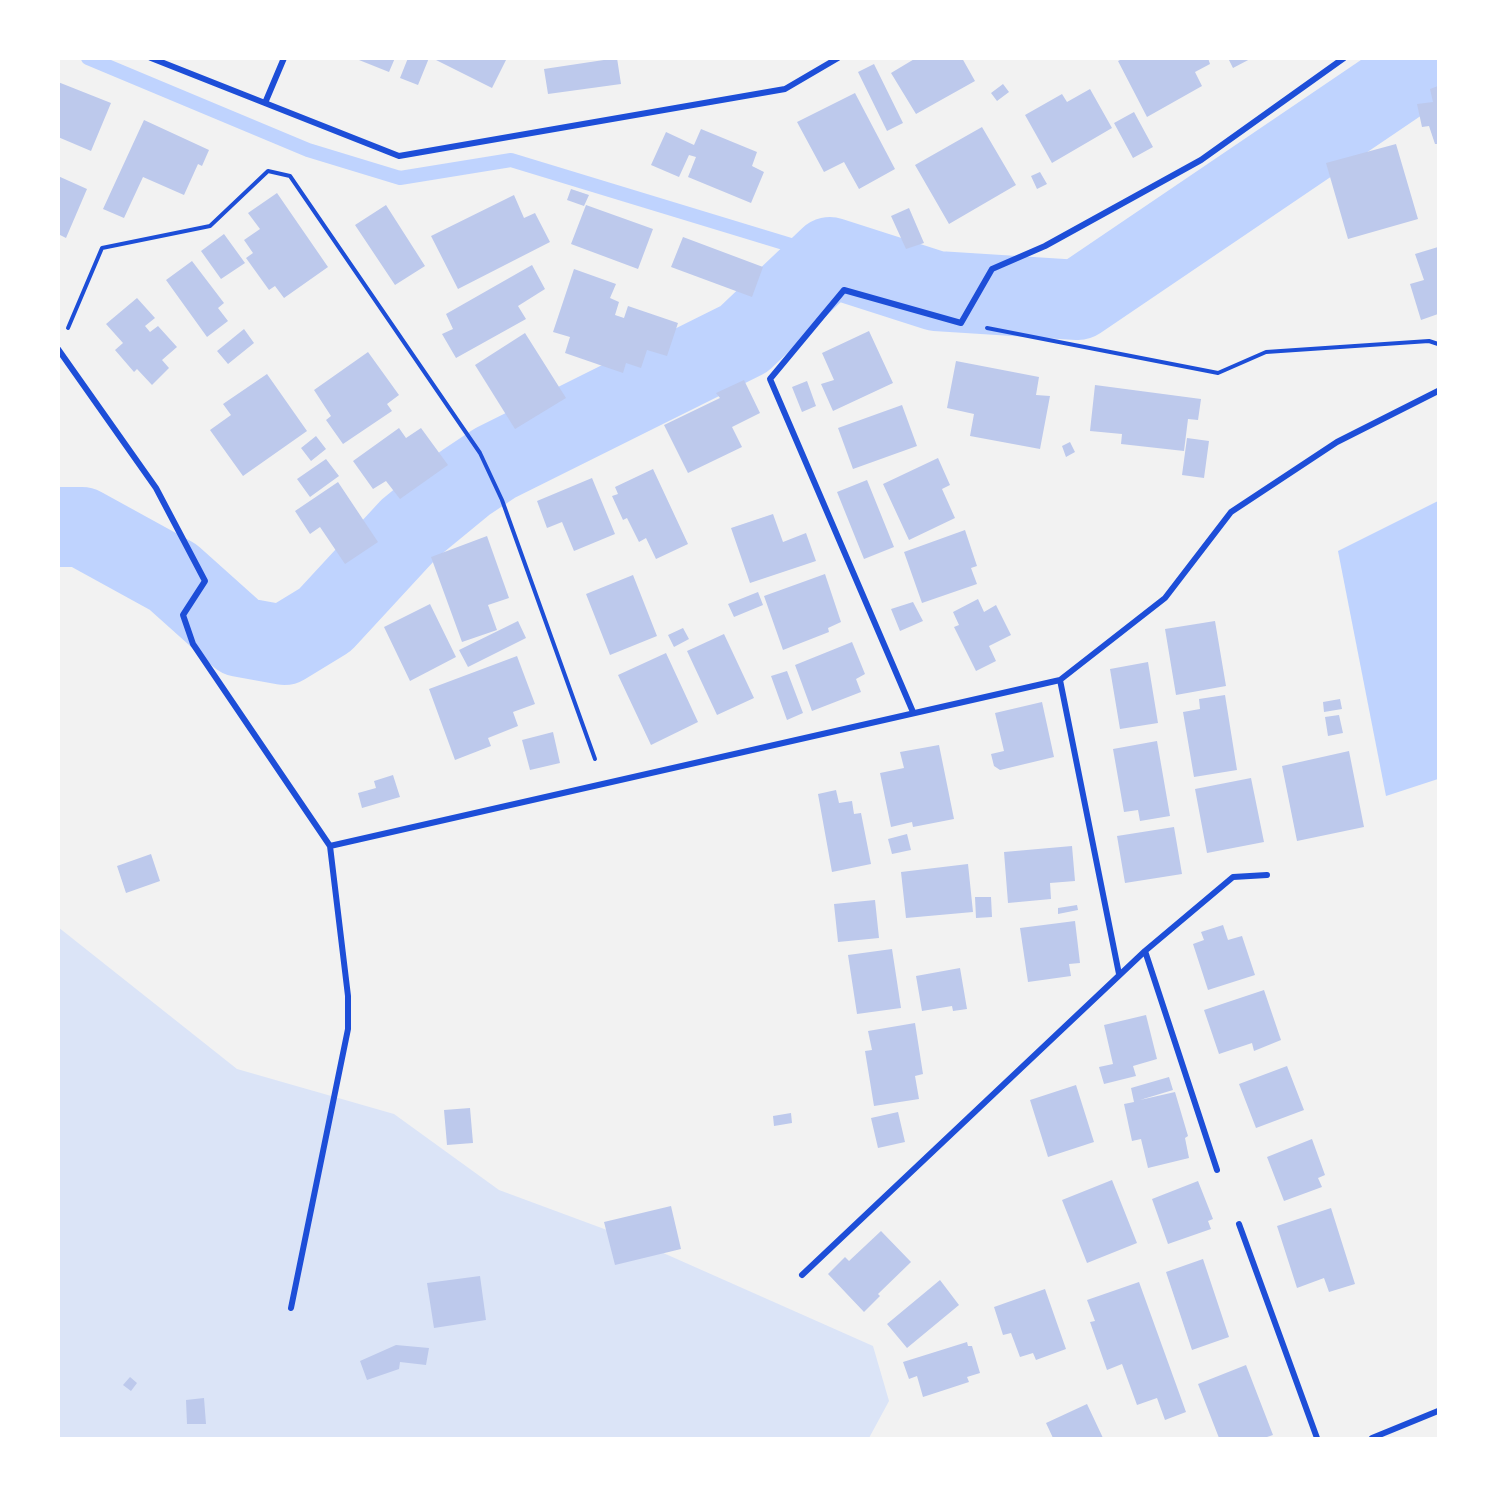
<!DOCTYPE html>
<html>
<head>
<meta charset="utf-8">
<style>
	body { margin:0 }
	#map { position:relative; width:1497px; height:1497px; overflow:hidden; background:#f2f2f2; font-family:Inter,sans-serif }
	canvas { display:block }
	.frame { position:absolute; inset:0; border:60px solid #fff; pointer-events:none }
</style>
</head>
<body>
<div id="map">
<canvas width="1497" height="1497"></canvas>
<div class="frame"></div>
</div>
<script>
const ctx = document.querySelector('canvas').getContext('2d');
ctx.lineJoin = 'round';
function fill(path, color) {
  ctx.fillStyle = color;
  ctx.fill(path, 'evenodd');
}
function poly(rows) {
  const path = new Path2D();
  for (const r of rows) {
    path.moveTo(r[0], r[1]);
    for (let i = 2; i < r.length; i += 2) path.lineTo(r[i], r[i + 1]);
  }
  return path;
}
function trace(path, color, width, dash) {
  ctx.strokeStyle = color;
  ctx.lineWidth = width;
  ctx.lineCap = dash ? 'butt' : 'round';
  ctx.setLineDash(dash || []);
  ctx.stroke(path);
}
fill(poly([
	[58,927,237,1069,394,1114,499,1190,634,1240,873,1346,889,1401,869,1438,59,1438]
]), '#dbe4f7');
fill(poly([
	[1438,501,1438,779,1386,796,1338,551]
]), '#bfd3fe');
trace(poly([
	[88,58,308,150,400,178,511,160,830,257]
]), '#bfd3fe', 14);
trace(poly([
	[58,527,82,527,173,577,240,637,284,645,325,620,409,529,465,483,495,463,744,339,830,257,936,291,1078,300,1435,58]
]), '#bfd3fe', 80);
fill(poly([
	[354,58,395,58,389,72],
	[408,58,429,58,418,85,400,78],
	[432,58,507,58,492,88],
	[617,58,621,84,548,94,544,69],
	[916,58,962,58,975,81,916,114,891,73],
	[1124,58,1208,58,1210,64,1195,72,1202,86,1147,117,1118,61],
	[1228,58,1252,58,1233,68],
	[874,64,903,123,887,131,858,72],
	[58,82,111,103,91,151,58,137],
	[1003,84,1009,92,997,101,991,93],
	[1438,86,1438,144,1435,144,1429,126,1422,127,1417,104,1433,102,1430,89],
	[1090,89,1112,128,1052,163,1025,115,1062,94,1067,102],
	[855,93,895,169,859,189,844,162,824,172,797,122],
	[1134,112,1153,147,1133,158,1114,123],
	[144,120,209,150,202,166,198,164,184,195,143,177,124,218,103,209],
	[982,127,1016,185,949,224,915,165],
	[701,129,757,152,752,166,764,172,751,203,688,177,696,157,689,155,679,177,651,165,666,132,694,145],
	[1396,144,1418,219,1348,239,1326,163],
	[1040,172,1047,184,1037,189,1031,176],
	[58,176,87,189,66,238,58,234],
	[571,189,589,195,584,206,567,200],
	[277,193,328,267,284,298,275,286,269,290,246,258,253,253,244,240,260,229,248,213],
	[514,195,524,218,535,213,550,242,458,289,431,236],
	[386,205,425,266,395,285,355,225],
	[586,205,653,229,638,269,571,244],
	[909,208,924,243,906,249,891,216],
	[224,234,245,263,221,279,201,251],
	[683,237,763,267,752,297,671,267],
	[1438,247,1438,314,1421,320,1410,284,1424,280,1415,254],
	[192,261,224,303,218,308,228,321,207,337,166,280],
	[532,265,545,289,518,306,526,319,456,358,442,334,453,329,446,314],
	[574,269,616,284,610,298,619,302,615,315,624,318,628,306,678,323,667,356,647,350,641,368,626,363,623,373,565,353,570,337,553,332],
	[137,298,155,318,145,326,150,332,158,326,177,347,162,360,169,368,152,385,137,369,134,372,115,350,123,343,106,324],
	[244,329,254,343,228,364,217,351],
	[869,331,893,383,833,411,821,384,834,380,822,353],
	[525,333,566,398,515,429,475,365],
	[368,352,399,395,387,404,392,411,343,444,326,420,331,416,314,390],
	[956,361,1039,377,1036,395,1050,396,1040,449,970,436,974,414,947,408],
	[267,374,307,431,243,476,210,430,231,415,223,404],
	[744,380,760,413,732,427,742,447,688,473,664,425,720,398,716,393],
	[807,381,816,406,802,412,792,387],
	[1095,385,1201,399,1198,420,1188,419,1184,451,1121,444,1122,434,1090,431],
	[902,405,917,446,853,469,838,428],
	[399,428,406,438,421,428,448,465,400,499,386,481,373,489,353,461],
	[316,436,326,449,311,461,301,448],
	[1187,438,1209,441,1204,478,1182,475],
	[1070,442,1075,452,1066,457,1062,446],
	[938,458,950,485,942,489,955,518,909,540,883,484],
	[326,459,339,476,310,497,297,479],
	[653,469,688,544,656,559,646,538,639,542,627,518,623,520,612,496,618,494,615,487],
	[592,478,615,534,574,551,562,522,547,528,537,501],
	[867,480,894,547,864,559,837,492],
	[338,482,378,542,345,564,320,527,310,534,295,511],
	[773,514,783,542,806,533,816,561,750,583,731,528],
	[965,530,977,566,971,568,977,584,922,603,904,552],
	[487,536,509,598,488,605,497,630,462,642,431,557],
	[825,574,841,622,828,628,829,632,783,650,764,596],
	[633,575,657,636,610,655,586,594],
	[758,592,763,605,734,617,728,604],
	[978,599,984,612,996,605,1011,635,989,646,996,661,976,671,954,627,959,625,953,612],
	[913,602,923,621,900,631,891,609],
	[430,604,456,657,410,681,384,627],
	[518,621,526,638,468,667,459,650],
	[1215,621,1226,686,1176,695,1165,629],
	[683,628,689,639,674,647,668,635],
	[724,634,754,698,717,715,687,651],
	[852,642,865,674,856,679,861,692,812,711,795,665],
	[666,653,698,722,651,745,618,675],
	[517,656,535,704,513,712,518,726,488,738,491,746,455,760,429,689],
	[1148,662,1158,723,1120,729,1110,669],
	[787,671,803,713,787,720,771,676],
	[1225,695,1237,770,1194,777,1183,712,1200,709,1199,699],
	[1340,699,1342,709,1324,712,1323,702],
	[1042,702,1054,757,1000,770,994,766,991,754,1004,751,995,713],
	[1339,715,1343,733,1328,736,1325,717],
	[553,732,560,763,530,770,522,740],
	[1157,741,1170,816,1140,821,1138,810,1124,812,1113,749],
	[939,745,954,819,913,827,912,822,891,827,880,773,904,768,900,752],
	[1349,751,1364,827,1297,841,1282,766],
	[393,775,400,797,362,808,358,793,376,788,374,781],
	[1251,778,1264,842,1207,853,1195,789],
	[836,790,839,803,852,801,854,814,861,813,871,864,832,872,818,794],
	[1174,827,1182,874,1125,883,1117,836],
	[907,834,911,850,892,854,888,839],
	[1072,846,1075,881,1050,883,1051,899,1008,903,1004,852],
	[151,854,160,881,126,893,117,866],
	[968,864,973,912,906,918,901,872],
	[975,897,991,897,992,917,976,918],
	[875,900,879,938,838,942,834,904],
	[1077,905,1078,910,1058,914,1058,908],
	[1075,921,1080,963,1069,964,1071,976,1028,982,1020,928],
	[1223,925,1228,940,1242,936,1255,975,1208,990,1193,944,1204,940,1201,932],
	[892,949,901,1008,857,1014,848,955],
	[960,968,967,1009,953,1011,952,1006,922,1011,916,976],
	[1264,990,1281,1040,1254,1051,1252,1043,1219,1054,1204,1010],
	[1146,1015,1157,1059,1133,1066,1136,1076,1104,1084,1099,1067,1113,1064,1104,1025],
	[915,1023,923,1074,915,1076,919,1099,874,1106,865,1051,872,1050,868,1031],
	[1287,1066,1304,1110,1256,1128,1239,1084],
	[1169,1077,1173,1090,1140,1100,1175,1092,1188,1136,1185,1138,1189,1158,1148,1168,1141,1139,1132,1141,1124,1104,1134,1102,1131,1088],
	[1076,1085,1094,1142,1048,1157,1030,1100],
	[470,1108,473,1143,447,1145,444,1110],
	[898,1112,905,1142,878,1148,871,1118],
	[791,1113,792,1123,774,1126,773,1116],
	[1312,1139,1325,1175,1318,1178,1322,1187,1284,1201,1267,1157],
	[1112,1180,1137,1243,1087,1263,1062,1200],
	[1198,1181,1213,1219,1208,1221,1211,1229,1168,1244,1152,1199],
	[671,1206,681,1249,615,1265,604,1222],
	[1331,1208,1355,1284,1329,1292,1324,1278,1297,1288,1277,1226],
	[881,1231,911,1262,878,1294,880,1296,864,1312,828,1274,845,1257,849,1261],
	[1203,1259,1229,1337,1192,1350,1166,1272],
	[480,1276,486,1320,434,1328,427,1283],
	[940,1280,959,1305,907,1348,887,1324],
	[1139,1282,1186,1412,1165,1420,1157,1398,1137,1405,1122,1364,1107,1370,1090,1322,1095,1321,1087,1300],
	[1045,1289,1066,1349,1036,1360,1033,1353,1020,1357,1011,1333,1003,1335,994,1307],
	[967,1342,968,1346,972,1346,980,1373,967,1377,969,1382,923,1397,917,1376,909,1379,903,1362],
	[396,1345,429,1348,426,1365,400,1362,399,1369,367,1380,360,1361],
	[1246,1365,1273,1435,1264,1438,1219,1438,1198,1384],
	[130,1377,137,1383,131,1391,123,1385],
	[204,1398,206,1424,187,1424,186,1400],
	[1087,1404,1103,1438,1053,1438,1046,1423]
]), '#bdc9ec');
trace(poly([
	[68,328,102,248,210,226,268,171,290,176,480,453,502,500,595,759],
	[987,328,1218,373,1266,352,1429,341,1438,344]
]), '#1d4ed8', 4);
trace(poly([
	[151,58,399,156,785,89,838,58],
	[265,103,284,58],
	[58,349,156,488,205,581,183,615,193,644,330,846,348,996,348,1029,291,1308],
	[1060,680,1119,974],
	[913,712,770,379,844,290,961,323,992,269,1045,246,1201,160,1344,58],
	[330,846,1060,680,1165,598,1231,512,1337,442,1438,391],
	[1145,951,1217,1170],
	[1239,1224,1317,1438],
	[802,1275,1145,951,1233,877,1267,875],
	[1372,1438,1438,1411]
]), '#1d4ed8', 6);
</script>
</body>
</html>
